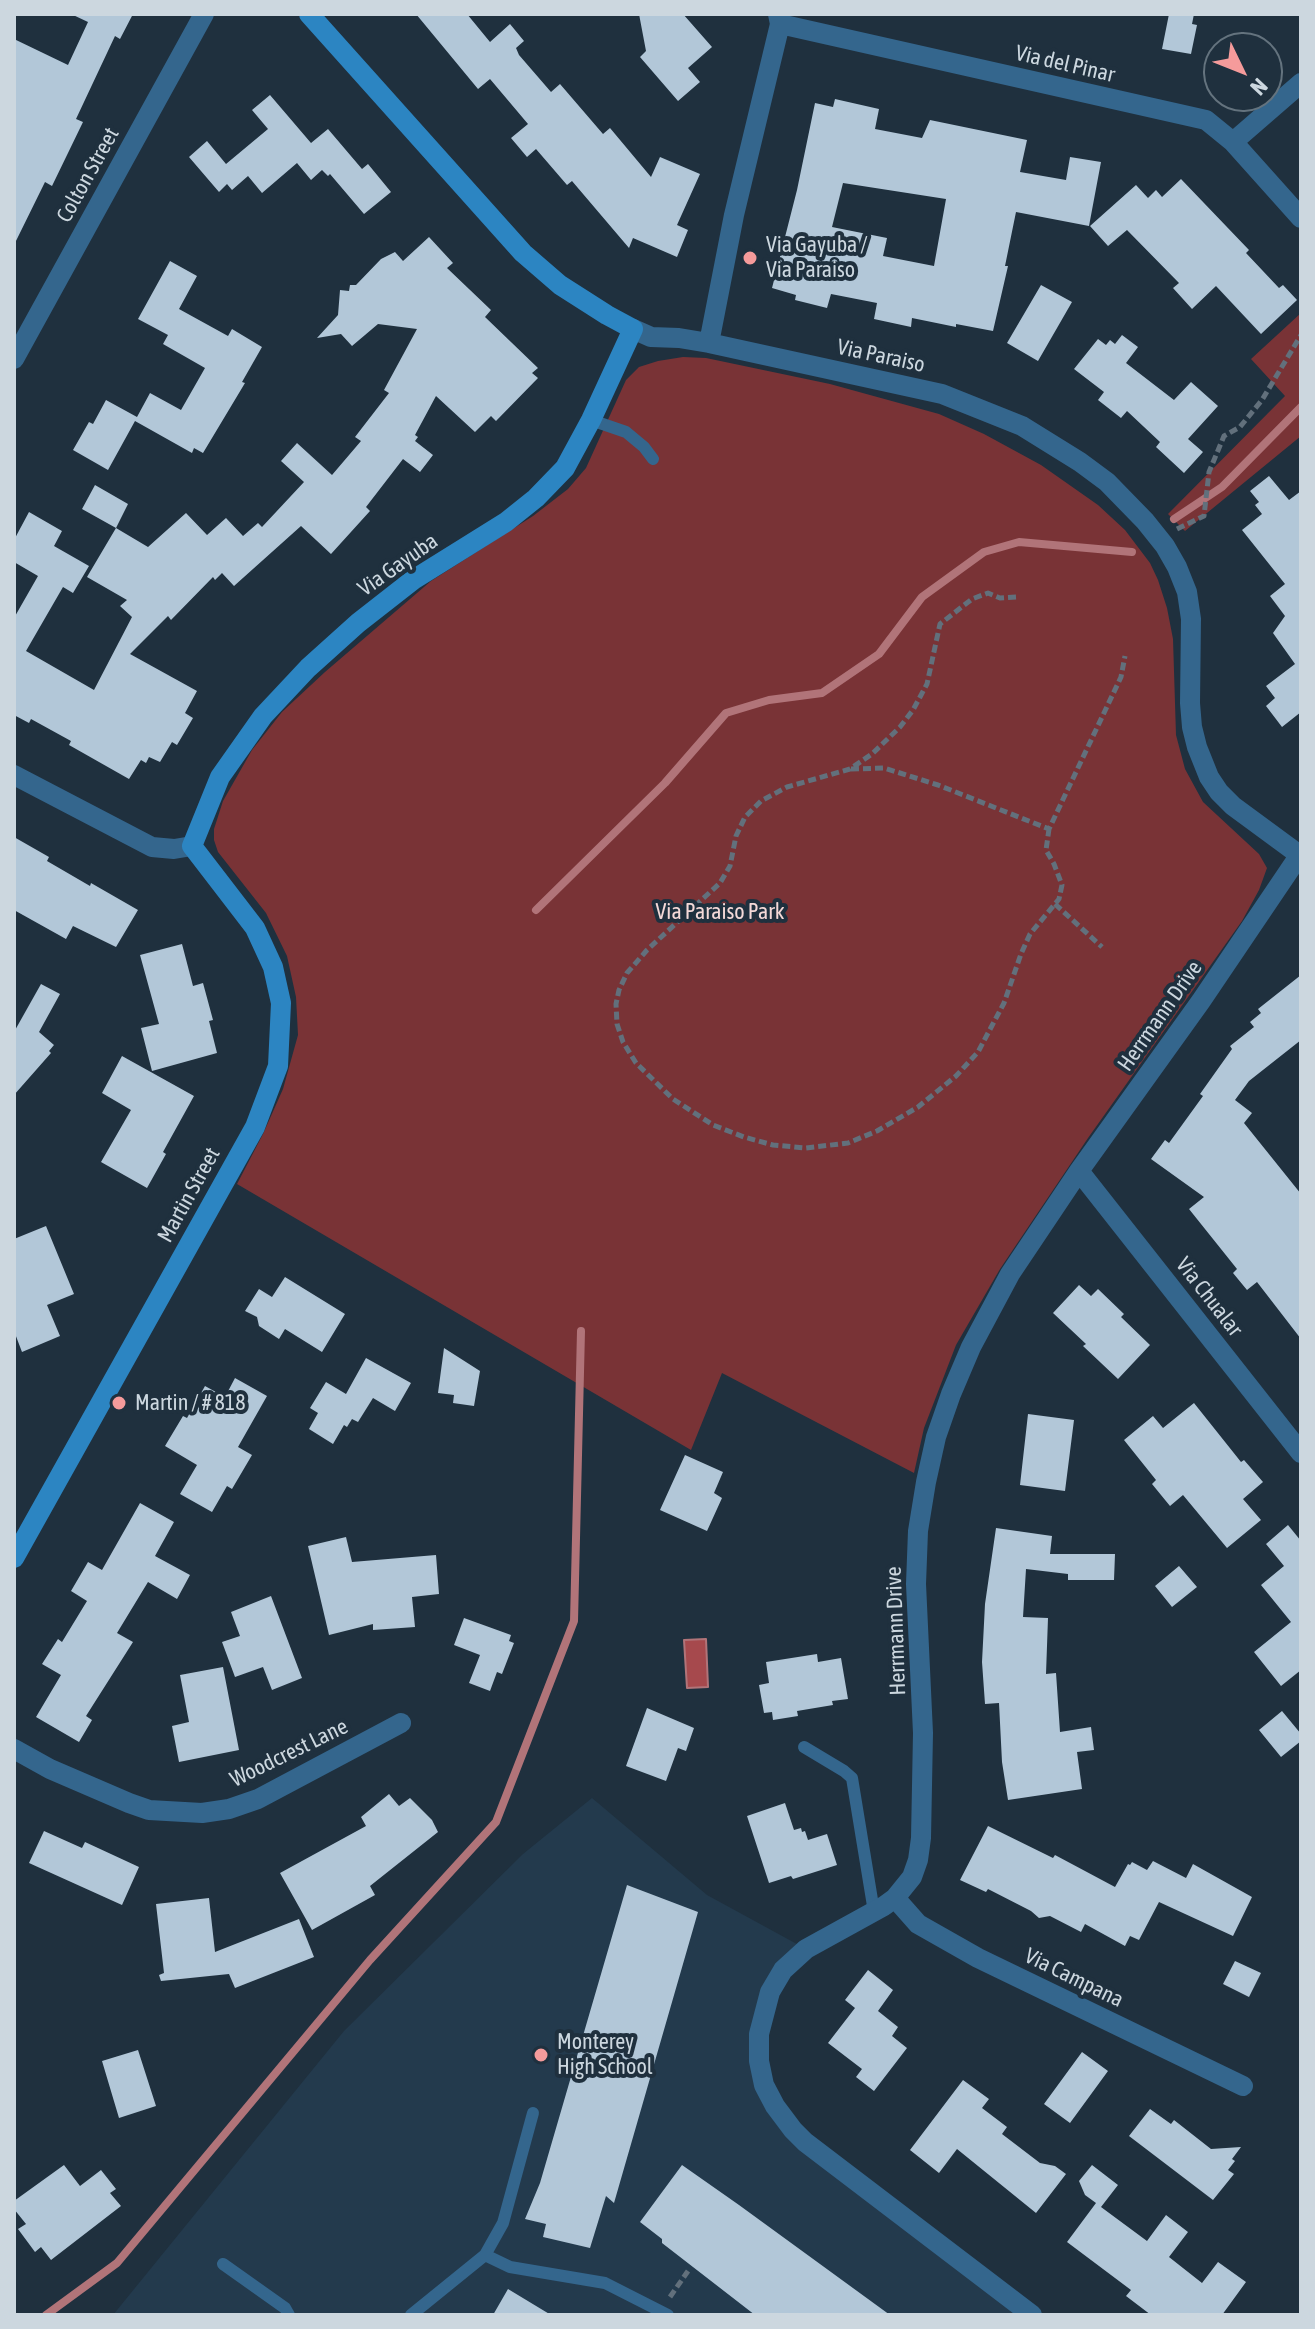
<!DOCTYPE html>
<html>
<head>
<meta charset="utf-8">
<style>
	body { margin:0 }
	#map { position:relative; width:1315px; height:2329px; overflow:hidden; background:#1f303e; font-family:"Asap Condensed",sans-serif }
	canvas { display:block }
	.frame { position:absolute; inset:0; border:16px solid #ccd7df; pointer-events:none }
	.north { position:absolute; left:1203px; top:32px; width:80px; height:80px; box-sizing:border-box; background:#1f303e; border:2px solid #64737e; border-radius:50%; rotate:133deg; font-size:22px; font-weight:700; line-height:32px; text-align:center; color:#ccd7df }
	.north::after { content:''; display:block; margin:auto; width:28px; height:36px; background:#f59b9b; clip-path:polygon(50% 0,100% 100%,50% 72%,0 100%) }
</style>
</head>
<body>
<div id="map">
<canvas width="1315" height="2329"></canvas>
<div class="frame"></div>
<div class="north">N</div>
</div>
<script>
const ctx = document.querySelector('canvas').getContext('2d');
ctx.lineJoin = 'round';
function fill(path, color) {
  ctx.fillStyle = color;
  ctx.fill(path, 'evenodd');
}
function poly(rows) {
  const path = new Path2D();
  for (const r of rows) {
    path.moveTo(r[0], r[1]);
    for (let i = 2; i < r.length; i += 2) path.lineTo(r[i], r[i + 1]);
  }
  return path;
}
function trace(path, color, width, dash) {
  ctx.strokeStyle = color;
  ctx.lineWidth = width;
  ctx.lineCap = dash ? 'butt' : 'round';
  ctx.setLineDash(dash || []);
  ctx.stroke(path);
}
function write(font, color, halo, rows, align = 'center') {
  ctx.font = font + ' "Asap Condensed",sans-serif';
  ctx.lineWidth = 8;
  ctx.setLineDash([]);
  ctx.textBaseline = 'middle';
  ctx.strokeStyle = halo;
  ctx.fillStyle = color;
  for (const [text, x, y, turn = 0] of rows) {
    ctx.save();
    ctx.translate(x, y);
    ctx.rotate((+turn || 0) * Math.PI / 180);
    ctx.textAlign = isNaN(turn) ? turn : align;
    if (halo) ctx.strokeText(text, 0, 0);
    ctx.fillText(text, 0, 0);
    ctx.restore();
  }
}
fill(poly([
	[592,1798,707,1895,806,1949,763,2016,775,2106,1032,2315,113,2315,344,2031,523,1854]
]), '#233a4d');
fill(poly([
	[1301,313,1301,436,1185,531,1168,514,1285,396,1251,359],
	[683,357,706,358,830,384,939,414,984,434,1041,465,1098,505,1125,530,1150,563,1158,580,1167,608,1173,639,1176,735,1185,769,1203,802,1259,854,1267,868,1259,890,1242,921,1088,1138,1000,1269,956,1345,924,1428,914,1473,722,1373,691,1450,237,1184,263,1134,283,1089,298,1035,296,997,287,956,266,913,218,852,214,840,214,829,223,801,252,750,282,712,325,672,431,581,533,516,568,489,586,468,626,380,639,367,658,361]
]), '#793336');
const water = poly([
	[706,1639,708,1687,687,1688,684,1640,706,1639]
]);
fill(water, '#a6494d');
trace(water, '#b17479', 2);
trace(poly([
	[1174,519,1222,487,1301,407],
	[536,910,665,783,726,713,769,700,822,693,879,654,922,597,984,552,1019,542,1132,552],
	[46,2315,117,2263,370,1960,496,1822,574,1621,581,1331]
]), '#b17479', 8);
fill(poly([
	[71,14,133,14,120,39,115,36,76,119,83,122,52,186,45,182,14,245,14,39,68,65,88,22],
	[416,14,467,14,490,42,510,24,524,41,516,48,519,55,551,92,560,84,603,134,610,128,651,177,660,157,700,174,677,225,688,230,677,257,633,238,629,248,572,181,567,185,536,149,527,157,511,138,528,124,490,79,478,89],
	[639,14,683,14,712,47,688,68,700,82,678,101,640,57,646,51],
	[1169,14,1194,14,1192,24,1197,25,1191,54,1162,49],
	[270,95,311,143,328,129,362,169,368,164,391,192,364,214,330,174,328,176,322,170,311,180,297,163,262,193,248,176,232,190,227,184,219,192,189,157,207,141,226,164,268,129,252,110],
	[835,99,879,109,875,129,922,138,930,120,1027,140,1020,172,1066,180,1070,157,1101,162,1089,226,1016,212,1005,266,1008,266,993,331,956,324,956,327,912,318,911,327,874,319,877,303,831,294,827,308,795,300,796,295,772,288,797,190,815,103,833,107],
	[843,183,946,199,934,266,883,256,887,238,832,227],
	[1181,179,1249,250,1246,253,1279,288,1283,285,1297,300,1261,334,1216,286,1192,309,1173,288,1179,283,1127,230,1108,246,1090,226,1136,185,1148,198,1156,190,1162,197],
	[429,237,453,263,447,268,491,310,485,317,538,368,532,373,538,378,496,421,491,416,475,432,436,396,415,435,418,437,415,441,433,455,420,472,403,459,366,507,370,511,331,554,301,526,234,586,222,573,215,580,213,577,171,620,168,616,130,654,197,691,185,713,193,718,177,745,172,742,160,762,149,757,146,763,141,760,129,779,69,745,71,741,31,719,29,723,14,715,14,618,38,576,14,562,14,540,29,512,62,531,54,546,89,566,73,593,63,587,26,651,94,690,132,617,120,606,127,600,87,577,116,528,148,547,186,513,207,535,226,518,243,536,258,523,262,527,304,482,281,461,297,443,332,475,361,441,355,437,389,393,384,390,417,329,378,324,352,346,341,334,317,338,338,315,340,290,349,291,350,285,356,285,381,259,395,252,403,261],
	[170,261,197,276,179,309,228,336,232,329,262,347,242,382,245,383,203,453,194,448,192,453,135,421,108,470,73,450,89,422,93,424,106,400,137,417,150,393,181,410,205,368,163,344,168,335,138,319],
	[1041,285,1072,302,1038,361,1007,343],
	[1122,335,1138,347,1126,363,1174,400,1191,382,1218,406,1188,439,1203,452,1184,473,1156,447,1160,442,1127,411,1121,418,1098,400,1104,392,1074,369,1098,339,1106,345,1110,340,1115,344],
	[1269,476,1289,500,1301,491,1301,712,1282,727,1266,706,1275,698,1266,686,1295,664,1273,633,1285,616,1270,596,1285,584,1242,530,1262,514,1255,505,1259,502,1250,491],
	[95,485,128,504,116,528,82,509],
	[14,837,49,857,47,861,90,886,91,883,138,910,116,947,73,926,66,939,14,910],
	[182,944,193,986,203,983,213,1020,209,1021,217,1053,152,1071,141,1028,159,1024,140,955],
	[1301,975,1301,1040,1249,1081,1235,1100,1252,1113,1244,1123,1301,1194,1301,1339,1257,1282,1247,1290,1233,1273,1237,1269,1189,1209,1204,1197,1151,1159,1165,1140,1169,1143,1203,1096,1200,1094,1232,1049,1230,1046,1254,1027,1250,1022,1261,1013,1258,1009],
	[41,984,60,994,39,1032,54,1045,49,1051,51,1053,14,1095,14,1032],
	[122,1056,194,1096,163,1152,166,1154,147,1188,101,1162,131,1110,102,1093],
	[46,1226,74,1294,47,1305,60,1336,22,1352,14,1331,14,1239],
	[285,1277,345,1314,322,1352,285,1329,279,1339,259,1326,257,1317,245,1311,259,1289,272,1297],
	[1079,1285,1091,1296,1098,1289,1124,1314,1121,1317,1150,1345,1118,1379,1083,1346,1086,1344,1053,1313],
	[444,1348,480,1371,474,1406,453,1403,454,1395,438,1393],
	[366,1358,411,1383,395,1411,373,1398,358,1422,352,1419,347,1427,344,1425,333,1444,309,1429,318,1413,310,1408,326,1382,346,1394],
	[235,1378,267,1396,238,1447,252,1455,232,1489,227,1486,212,1512,180,1494,197,1465,165,1446,183,1416,187,1418,205,1386,225,1397],
	[1194,1403,1241,1462,1244,1460,1263,1482,1243,1499,1261,1520,1227,1548,1183,1495,1170,1506,1152,1484,1156,1480,1124,1440,1153,1416,1163,1428],
	[1028,1414,1074,1420,1065,1491,1020,1485],
	[685,1455,723,1472,714,1493,722,1498,707,1531,660,1510],
	[140,1503,174,1522,155,1556,190,1575,177,1599,148,1582,117,1633,133,1642,86,1716,92,1720,79,1742,36,1717,61,1675,42,1664,58,1639,62,1642,87,1601,71,1591,88,1562,102,1570],
	[1288,1525,1301,1541,1301,1670,1281,1686,1254,1652,1291,1622,1261,1585,1284,1566,1266,1544],
	[996,1528,1052,1536,1050,1554,1115,1554,1114,1580,1068,1580,1068,1574,1026,1569,1023,1617,1048,1618,1046,1674,1056,1673,1060,1732,1091,1727,1094,1750,1077,1752,1082,1789,1008,1800,1002,1762,999,1703,985,1704,982,1662,985,1604],
	[346,1537,352,1562,436,1555,439,1594,412,1597,415,1627,373,1630,373,1624,329,1635,308,1546],
	[1179,1566,1197,1587,1172,1607,1155,1586],
	[271,1596,302,1678,272,1690,263,1667,235,1677,222,1642,240,1636,231,1612],
	[464,1618,511,1635,509,1641,514,1643,502,1674,497,1672,490,1691,469,1683,480,1655,454,1645],
	[817,1654,818,1662,841,1658,848,1699,832,1701,833,1705,797,1711,798,1716,773,1720,772,1712,764,1713,759,1685,769,1683,766,1662],
	[223,1667,239,1750,179,1762,172,1726,189,1722,180,1675],
	[647,1708,694,1728,686,1751,678,1748,666,1781,626,1766],
	[1282,1711,1301,1734,1301,1741,1281,1757,1259,1730],
	[389,1794,399,1806,410,1798,432,1820,438,1832,370,1886,375,1895,312,1930,280,1873,366,1826,361,1817],
	[785,1803,794,1830,801,1828,802,1832,805,1831,808,1840,827,1834,837,1865,793,1879,791,1876,769,1883,747,1816],
	[988,1826,1053,1858,1055,1855,1115,1887,1128,1864,1130,1865,1132,1862,1147,1870,1153,1861,1186,1878,1193,1864,1252,1897,1233,1936,1159,1902,1139,1940,1130,1936,1125,1946,1085,1924,1081,1932,1050,1916,1039,1918,1031,1911,988,1889,986,1892,960,1880],
	[44,1831,82,1848,85,1842,139,1867,122,1905,29,1863],
	[627,1885,698,1912,614,2203,606,2196,590,2248,543,2237,546,2224,525,2219,540,2183],
	[209,1898,215,1952,299,1919,314,1957,235,1988,229,1974,161,1981,159,1975,164,1973,156,1904],
	[1235,1961,1261,1973,1249,1997,1223,1984],
	[868,1970,893,1990,878,2011,898,2027,892,2036,907,2048,874,2091,856,2077,862,2069,828,2043,855,2008,845,2000],
	[138,2050,156,2106,119,2118,102,2061],
	[1082,2052,1108,2071,1070,2123,1044,2104],
	[963,2080,989,2099,982,2108,1007,2127,1002,2134,1040,2163,1055,2166,1066,2174,1036,2213,957,2149,939,2173,910,2150],
	[1150,2109,1171,2124,1174,2120,1211,2149,1241,2147,1232,2159,1235,2161,1228,2170,1234,2174,1213,2200,1129,2136],
	[64,2165,80,2186,101,2170,116,2189,110,2193,121,2206,51,2260,41,2247,35,2252,18,2229,26,2224,14,2209,14,2201],
	[682,2165,739,2205,890,2315,755,2315,662,2243,662,2239,640,2222],
	[1092,2165,1118,2185,1101,2207,1147,2241,1166,2215,1188,2232,1169,2257,1202,2283,1218,2262,1246,2282,1222,2315,1151,2315,1126,2296,1131,2290,1067,2242,1096,2203,1085,2195,1079,2181],
	[508,2289,551,2315,493,2315]
]), '#b2c7d8');
trace(poly([
	[1177,529,1204,516,1209,472,1224,436,1240,427,1262,400,1301,335],
	[1016,597,1000,598,988,593,972,599,940,624,927,684,913,710,900,727,872,754,850,769,787,787,761,801,745,817,736,836,730,866,720,883,647,950,627,973,619,990,616,1004,617,1024,623,1042,636,1063,673,1099,713,1125,744,1137,773,1145,806,1148,848,1143,877,1131,918,1107,956,1076,978,1052,1004,1003,1021,954,1030,934,1059,899,1062,885,1054,864,1046,850,1049,829],
	[851,769,884,768,938,785,1049,829,1121,677,1125,656],
	[1055,904,1102,947],
	[670,2297,688,2271]
]), '#62707c', 5, [8, 4]);
trace(poly([
	[591,420,626,432,644,447,653,459],
	[804,1747,844,1771,852,1778,874,1912],
	[485,2255,503,2223,533,2113],
	[223,2264,285,2308,289,2315],
	[411,2315,485,2255,510,2267,605,2283,668,2315]
]), '#34668d', 12);
trace(poly([
	[780,24,1206,120,1233,142,1301,218],
	[1233,142,1301,83],
	[633,329,651,337,679,338,709,343,942,394,1022,426,1080,462,1107,482,1145,521,1165,546,1177,567,1187,592,1191,619,1190,703,1192,727,1197,747,1209,777,1219,792,1233,806,1301,856],
	[709,343,734,215,780,24,778,14],
	[14,359,204,14],
	[14,775,152,847,174,849,192,846],
	[1079,1171,1301,1453],
	[14,1749,50,1769,129,1803,149,1810,202,1813,229,1809,258,1799,401,1723],
	[895,1898,918,1924,978,1958,1243,2086],
	[1032,2315,805,2142,793,2130,775,2106,764,2085,759,2061,759,2034,770,1992,783,1970,806,1949,884,1906,895,1898,912,1877,918,1860,921,1838,923,1733,916,1584,918,1531,926,1482,936,1437,951,1394,971,1347,1010,1274,1079,1171,1201,1001,1301,853]
]), '#34668d', 20);
trace(poly([
	[14,1558,255,1127,278,1066,281,1003,273,967,255,928,192,846,220,777,263,716,308,668,358,623,413,580,506,522,536,498,565,468,591,420,633,329,607,315,560,285,523,253,309,14]
]), '#2c85c2', 20);
for (const [x, y, r, color] of [
	[750,258,8,"#f59b9b"],
	[119,1403,8,"#f59b9b"],
	[541,2055,8,"#f59b9b"]
]) {
  const dot = new Path2D();
  dot.arc(x, y, r, 0, 2 * Math.PI);
  ctx.fillStyle = color;
  ctx.fill(dot);
  trace(dot, '#1f303e', 3);
}
write('22px', '#ccd7df', '#1f303e', [
	["Via del Pinar",1065,64,13],
	["Colton Street",88,175,-61],
	["Via Paraiso",881,356,12],
	["Via Gayuba",398,565,-35],
	["Herrmann Drive",1160,1016,-55],
	["Martin Street",189,1195,-61],
	["Via Chualar",1209,1297,52],
	["Herrmann Drive",896,1631,-92],
	["Woodcrest Lane",289,1753,-26],
	["Via Campana",1074,1978,26]
]);
write('22px', '#ccd7df', '#1f303e', [
	["Via Gayuba /",766,245],
	["Via Paraiso",766,270],
	["Martin / # 818",135,1403],
	["Monterey",557,2042],
	["High School",557,2067]
], 'left');
write('22px', '#f4d9d8', '#1f303e', [
	["Via Paraiso Park",720,912]
]);
</script>
</body>
</html>
